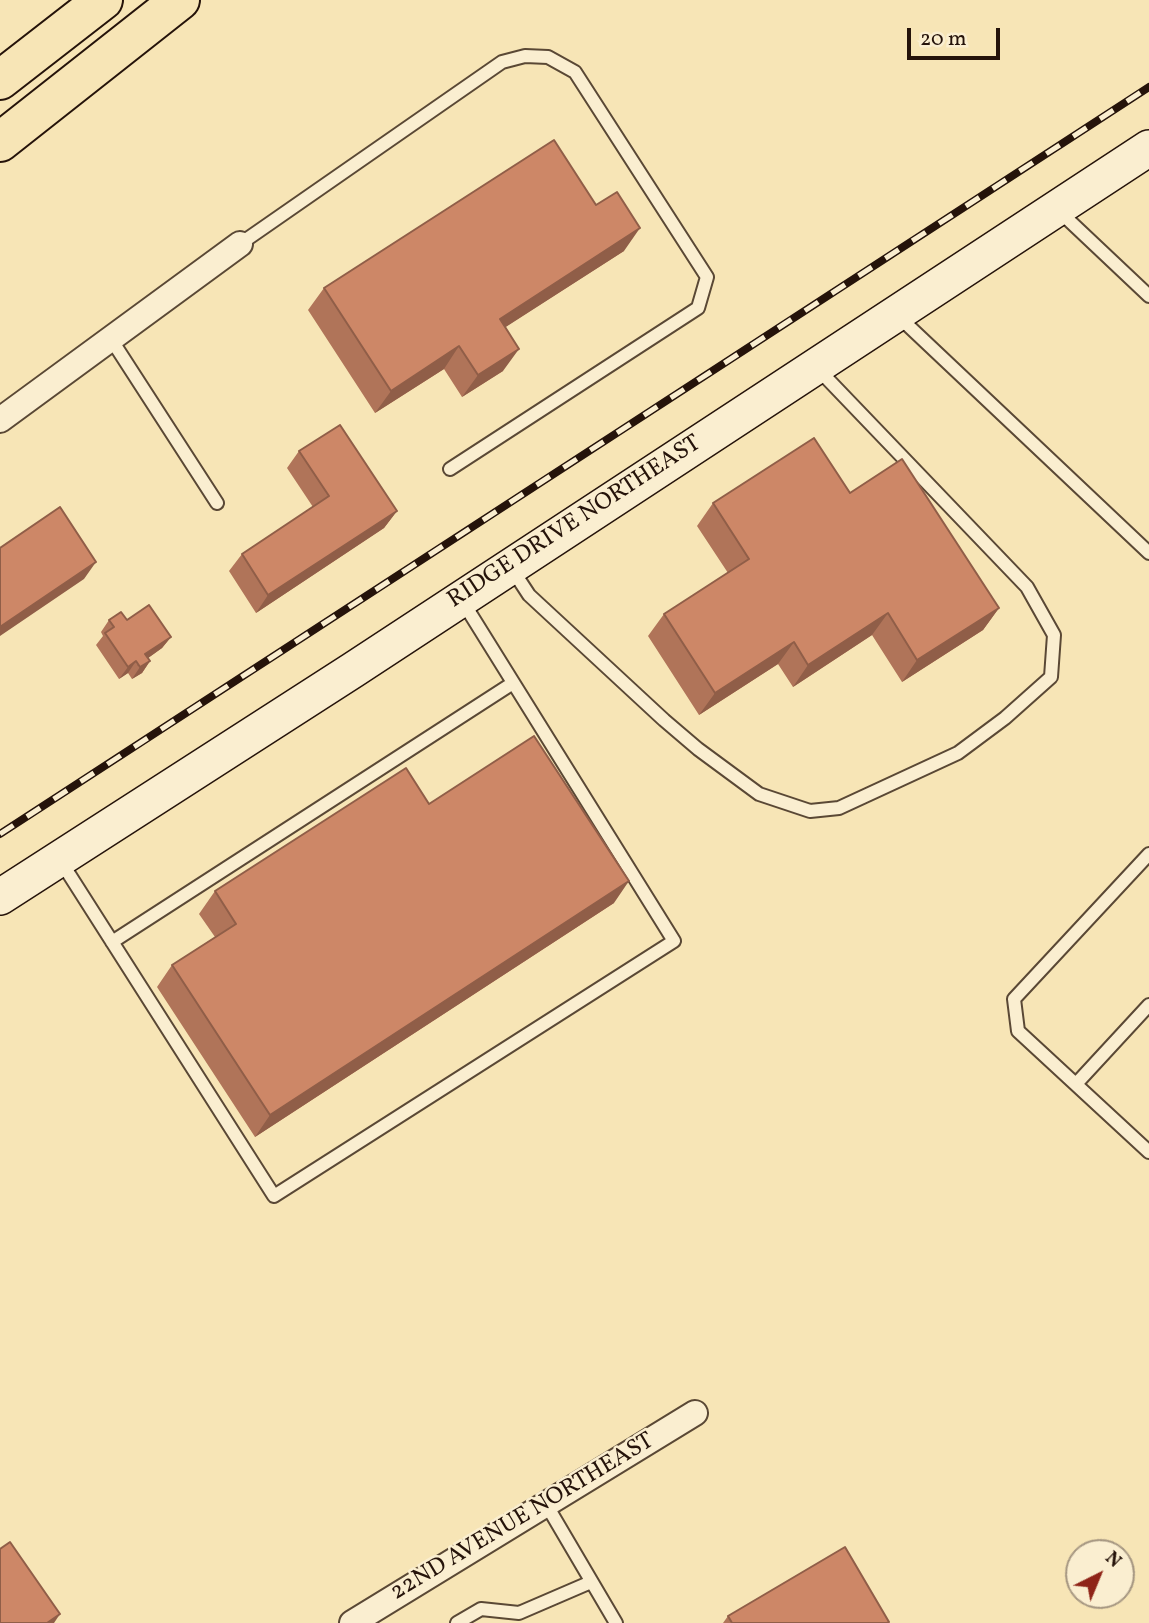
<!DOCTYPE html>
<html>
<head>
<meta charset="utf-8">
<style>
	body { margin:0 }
	#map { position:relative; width:1149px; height:1623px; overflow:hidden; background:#f7e5b6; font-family:Vollkorn,serif }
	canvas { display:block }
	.north { position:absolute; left:1065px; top:1539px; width:70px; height:70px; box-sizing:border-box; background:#faeed0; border:2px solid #a59681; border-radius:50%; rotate:43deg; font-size:19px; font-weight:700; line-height:28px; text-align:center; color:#25130a }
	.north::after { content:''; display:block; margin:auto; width:24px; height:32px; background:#8f2418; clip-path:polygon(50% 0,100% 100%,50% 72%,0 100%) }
	.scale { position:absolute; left:907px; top:28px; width:93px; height:32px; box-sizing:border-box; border:4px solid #25130a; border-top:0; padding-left:9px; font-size:21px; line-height:24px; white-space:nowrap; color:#25130a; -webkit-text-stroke:5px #faeed0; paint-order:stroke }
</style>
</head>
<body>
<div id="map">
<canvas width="1149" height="1623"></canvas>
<div class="north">N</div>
<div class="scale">20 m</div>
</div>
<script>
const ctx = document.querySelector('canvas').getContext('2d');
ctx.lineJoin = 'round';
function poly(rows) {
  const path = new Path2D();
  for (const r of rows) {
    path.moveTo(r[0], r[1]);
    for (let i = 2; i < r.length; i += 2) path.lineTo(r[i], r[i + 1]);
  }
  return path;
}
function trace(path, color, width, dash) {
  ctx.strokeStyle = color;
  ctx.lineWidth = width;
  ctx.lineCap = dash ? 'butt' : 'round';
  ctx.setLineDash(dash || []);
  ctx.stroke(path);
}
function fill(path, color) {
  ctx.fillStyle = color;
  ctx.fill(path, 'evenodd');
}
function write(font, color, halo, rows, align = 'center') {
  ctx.font = font + ' Vollkorn,serif';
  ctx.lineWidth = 5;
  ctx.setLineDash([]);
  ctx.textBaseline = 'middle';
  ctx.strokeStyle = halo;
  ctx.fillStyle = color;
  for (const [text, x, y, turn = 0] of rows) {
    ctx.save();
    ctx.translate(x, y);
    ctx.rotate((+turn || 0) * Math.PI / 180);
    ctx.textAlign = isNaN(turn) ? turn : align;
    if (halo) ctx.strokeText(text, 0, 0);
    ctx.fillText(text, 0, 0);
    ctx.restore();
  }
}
const lane = poly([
	[1059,211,1149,296],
	[240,244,502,62,525,56,548,57,575,72,707,277,698,308,450,469],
	[898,316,1149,553],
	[111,339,217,503],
	[512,569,529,595,664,720,698,749,759,794,810,811,839,808,958,753,1005,718,1051,677,1054,635,1027,587,817,368],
	[1149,854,1014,999,1018,1031,1149,1152],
	[60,860,274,1196,674,941,463,602],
	[112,942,513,683],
	[1076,1084,1149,1005],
	[546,1504,616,1623],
	[457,1623,481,1609,519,1613,591,1582]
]);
const street = poly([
	[0,420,240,244],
	[352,1623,695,1413]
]);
const secondary = poly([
	[0,897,353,670,1149,148]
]);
const highway = poly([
	[0,80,103,0],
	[0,142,180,0]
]);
trace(lane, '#5a4835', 16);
trace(street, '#5a4835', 28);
trace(secondary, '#25130a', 38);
trace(highway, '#25130a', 42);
trace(lane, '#faeed0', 12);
trace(street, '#faeed0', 24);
trace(secondary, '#faeed0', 35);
trace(highway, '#f7e5b6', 38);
const rail = poly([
	[0,834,1149,87]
]);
trace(rail, '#25130a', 8);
trace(rail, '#faeed0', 5, [16]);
fill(poly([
	[596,205,624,251,505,327,503,371,462,397,444,369,375,413,308,310,324,288],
	[299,451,397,511,384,528,256,613,229,571,242,554,313,507,287,468],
	[850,493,999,608,983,630,902,682,872,635,793,687,778,664,699,715,648,636,664,614,728,573,697,526,713,503],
	[109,620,127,620,171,637,162,648,148,658,150,661,142,673,132,679,128,673,119,679,96,645,103,636,101,632],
	[429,804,614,903,255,1137,157,987,172,965,215,937,199,914,215,891],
	[728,1616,888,1623,723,1623]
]), '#b07459');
fill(poly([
	[640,228,624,251,484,341,500,319],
	[459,346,444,369,375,413,391,391],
	[519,349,503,371,462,397,478,375],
	[397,511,384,528,256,613,268,595],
	[96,562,84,579,0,636,0,627],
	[999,608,983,630,902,682,917,660],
	[888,613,872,635,793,687,808,665],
	[171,637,162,648,137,666,145,654],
	[794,642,778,664,699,715,715,693],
	[136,661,128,673,119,679,128,667],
	[150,661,142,673,132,679,140,667],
	[629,881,614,903,255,1137,270,1115],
	[60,1614,54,1623,47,1623]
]), '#905e48');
const building = poly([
	[554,140,596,205,617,192,640,228,500,319,519,349,478,375,459,346,391,391,324,288,554,140],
	[340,425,397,511,268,595,242,554,329,496,299,451,340,425],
	[814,438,850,493,902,459,999,608,917,660,888,613,808,665,794,642,715,693,664,614,749,559,713,503,814,438],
	[60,507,96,562,0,627,0,548,60,507],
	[149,605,171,637,145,654,150,661,140,667,136,661,128,667,105,633,114,627,109,620,121,612,127,620,149,605],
	[534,736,629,881,270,1115,172,965,236,924,215,891,406,768,429,804,534,736],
	[10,1542,60,1614,47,1623,0,1623,0,1549,10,1542],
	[845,1547,889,1622,887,1623,732,1623,728,1616,845,1547]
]);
fill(building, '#cd8767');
trace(building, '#905e48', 2);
write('24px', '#25130a', '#faeed0', [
	["RIDGE DRIVE NORTHEAST",575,523,-33],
	["22ND AVENUE NORTHEAST",523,1518,-31]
]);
</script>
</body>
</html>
